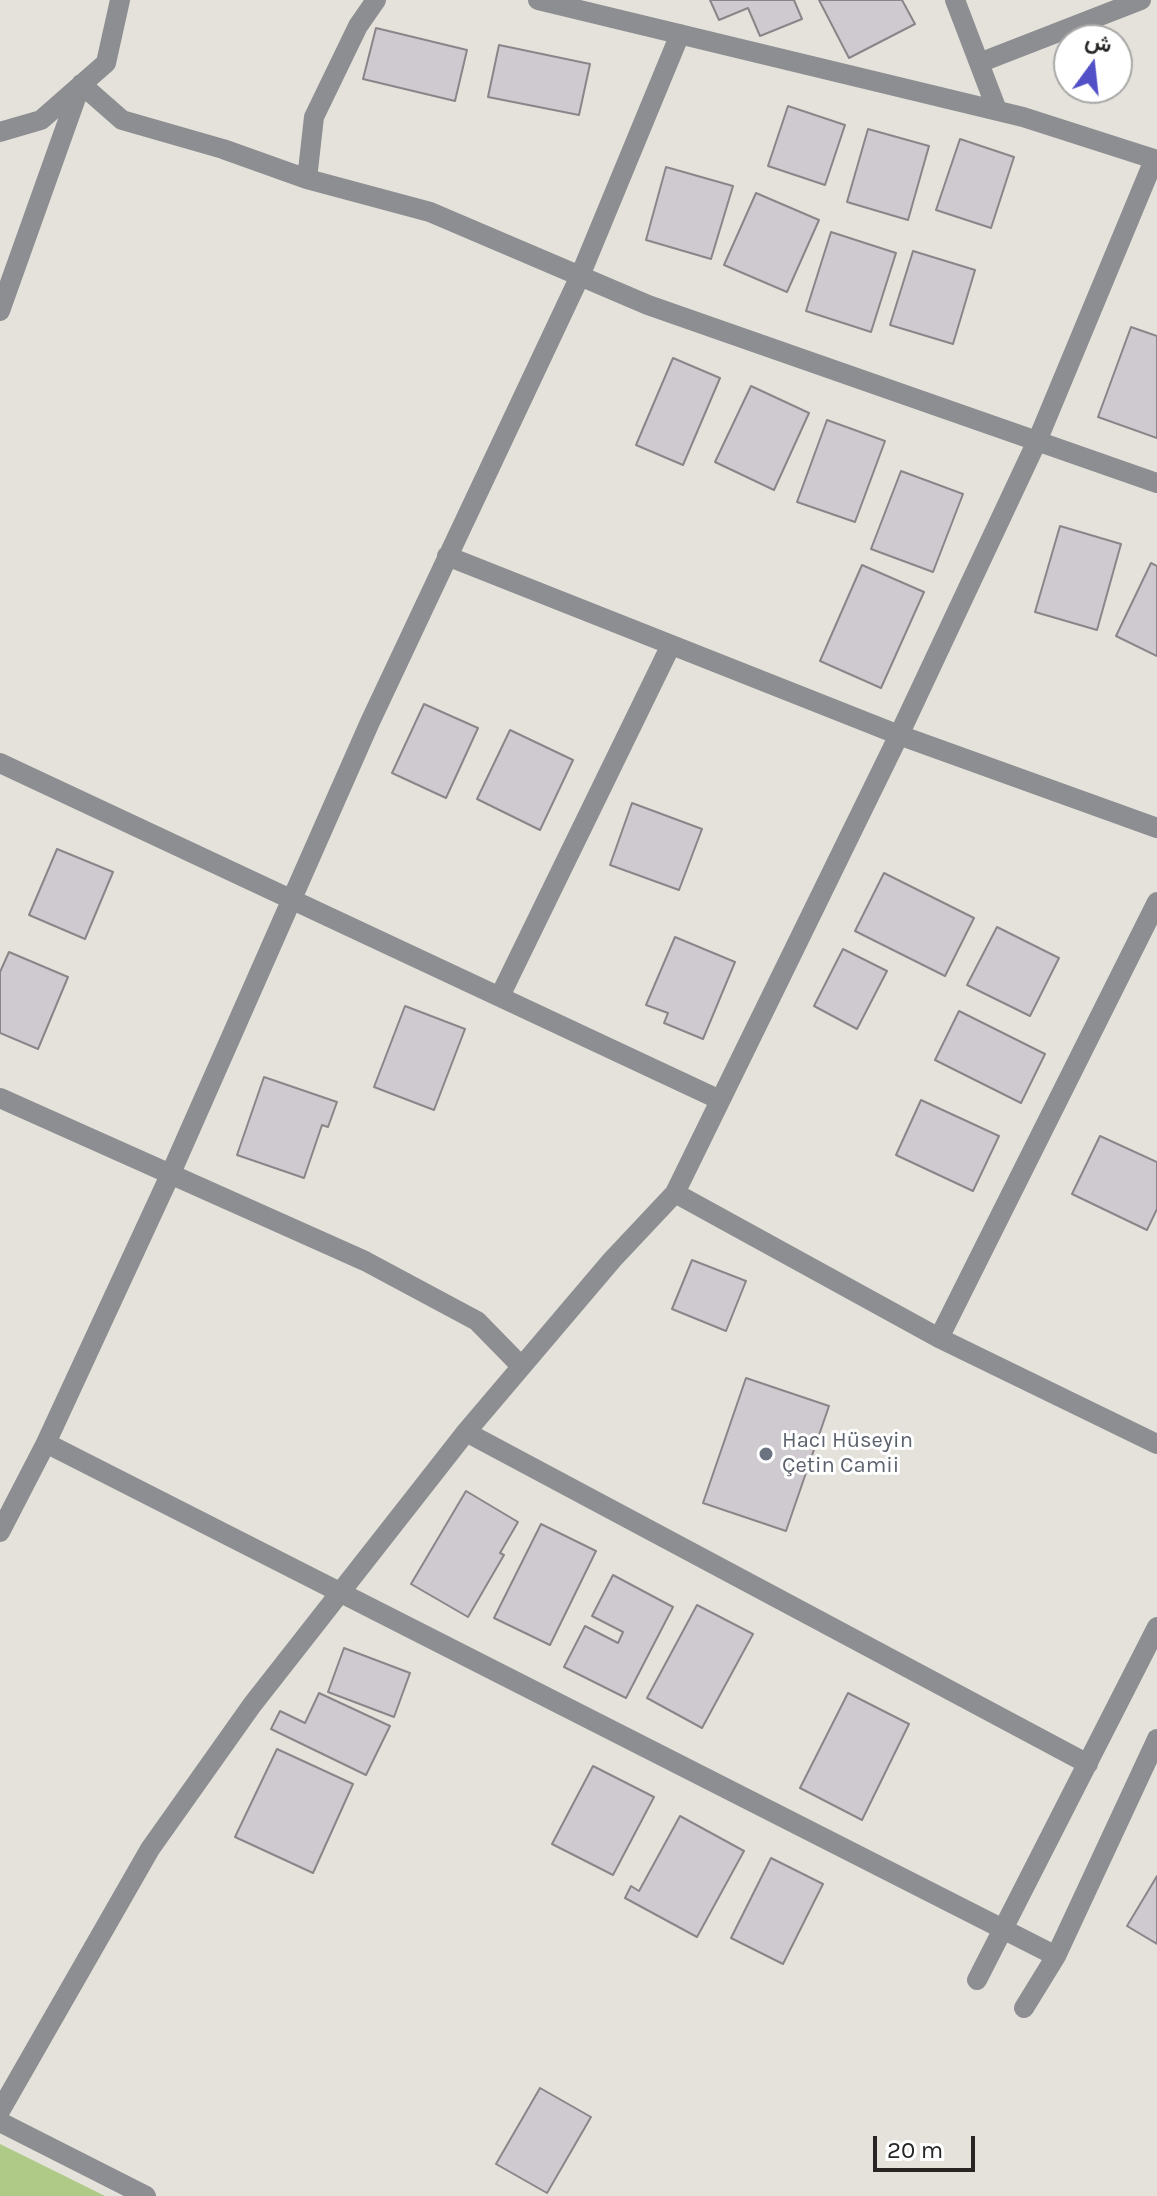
<!DOCTYPE html>
<html>
<head>
<meta charset="utf-8">
<style>
	body { margin:0 }
	#map { position:relative; width:1157px; height:2196px; overflow:hidden; background:#e4e2db; font-family:Karla,Vazirmatn,sans-serif }
	canvas { display:block }
	.north { position:absolute; left:1053px; top:24px; width:80px; height:80px; box-sizing:border-box; background:#fff; border:2px solid #a9a8a7; border-radius:50%; rotate:15deg; font-size:22px; font-weight:700; line-height:32px; text-align:center; color:#272624 }
	.north::after { content:''; display:block; margin:auto; width:28px; height:36px; background:#5250c7; clip-path:polygon(50% 0,100% 100%,50% 72%,0 100%) }
	.scale { position:absolute; left:873px; top:2136px; width:102px; height:36px; box-sizing:border-box; border:4px solid #272624; border-top:0; padding-left:10px; font-size:24px; line-height:28px; white-space:nowrap; color:#272624; -webkit-text-stroke:6px #fff; paint-order:stroke }
</style>
</head>
<body>
<div id="map">
<canvas width="1157" height="2196"></canvas>
<div class="north">ش</div>
<div class="scale">20 m</div>
</div>
<script>
const ctx = document.querySelector('canvas').getContext('2d');
ctx.lineJoin = 'round';
function fill(path, color) {
  ctx.fillStyle = color;
  ctx.fill(path, 'evenodd');
}
function poly(rows) {
  const path = new Path2D();
  for (const r of rows) {
    path.moveTo(r[0], r[1]);
    for (let i = 2; i < r.length; i += 2) path.lineTo(r[i], r[i + 1]);
  }
  return path;
}
function trace(path, color, width, dash) {
  ctx.strokeStyle = color;
  ctx.lineWidth = width;
  ctx.lineCap = dash ? 'butt' : 'round';
  ctx.setLineDash(dash || []);
  ctx.stroke(path);
}
function write(font, color, halo, rows, align = 'center') {
  ctx.font = font + ' Karla,sans-serif';
  ctx.lineWidth = 6;
  ctx.setLineDash([]);
  ctx.textBaseline = 'middle';
  ctx.strokeStyle = halo;
  ctx.fillStyle = color;
  for (const [text, x, y, turn = 0] of rows) {
    ctx.save();
    ctx.translate(x, y);
    ctx.rotate((+turn || 0) * Math.PI / 180);
    ctx.textAlign = isNaN(turn) ? turn : align;
    if (halo) ctx.strokeText(text, 0, 0);
    ctx.fillText(text, 0, 0);
    ctx.restore();
  }
}
fill(poly([
	[0,2144,105,2196,0,2196]
]), '#afc986');
const building = poly([
	[710,0,794,0,802,19,760,36,748,8,719,20,710,0],
	[819,0,902,0,915,24,849,58,819,0],
	[376,28,467,50,455,101,363,79,376,28],
	[499,45,590,64,579,115,488,97,499,45],
	[788,106,845,125,825,185,768,166,788,106],
	[868,129,929,146,908,220,847,202,868,129],
	[960,139,1014,157,991,228,936,210,960,139],
	[666,167,733,186,711,259,646,240,666,167],
	[756,193,819,220,787,292,724,265,756,193],
	[831,232,896,253,871,332,806,311,831,232],
	[913,251,975,270,953,344,890,325,913,251],
	[1131,327,1157,336,1157,438,1098,417,1131,327],
	[673,358,720,378,683,465,636,445,673,358],
	[751,386,809,413,774,490,715,462,751,386],
	[827,420,885,441,855,522,797,502,827,420],
	[901,471,963,494,933,572,871,549,901,471],
	[1060,526,1121,544,1097,630,1035,612,1060,526],
	[1151,563,1157,566,1157,656,1116,636,1151,563],
	[862,565,924,592,881,688,820,661,862,565],
	[424,704,478,728,446,798,392,773,424,704],
	[510,730,573,760,540,830,477,799,510,730],
	[632,803,702,829,679,890,610,865,632,803],
	[57,849,113,872,85,939,29,915,57,849],
	[884,873,974,918,945,976,855,931,884,873],
	[997,927,1059,958,1030,1016,967,985,997,927],
	[675,937,735,962,703,1039,664,1023,668,1013,646,1005,675,937],
	[843,949,887,971,857,1029,814,1006,843,949],
	[9,952,68,977,38,1049,0,1033,0,972,9,952],
	[405,1006,465,1029,434,1110,374,1087,405,1006],
	[959,1011,1045,1054,1021,1103,935,1060,959,1011],
	[264,1077,337,1102,328,1127,322,1125,304,1178,237,1155,264,1077],
	[921,1100,999,1136,973,1191,896,1155,921,1100],
	[1100,1136,1157,1162,1157,1209,1147,1230,1072,1194,1100,1136],
	[692,1260,746,1281,726,1331,672,1309,692,1260],
	[746,1378,829,1406,786,1531,703,1503,746,1378],
	[466,1491,518,1522,500,1553,504,1555,468,1617,411,1584,466,1491],
	[541,1524,596,1551,550,1645,494,1618,541,1524],
	[613,1575,673,1607,626,1698,564,1667,585,1626,618,1643,623,1632,592,1616,613,1575],
	[697,1605,753,1634,702,1728,647,1698,697,1605],
	[344,1648,410,1673,394,1717,328,1692,344,1648],
	[319,1693,390,1726,366,1775,271,1729,280,1711,305,1723,319,1693],
	[848,1693,909,1724,862,1820,800,1788,848,1693],
	[277,1749,353,1784,313,1873,235,1837,277,1749],
	[593,1766,654,1797,613,1875,552,1844,593,1766],
	[680,1816,744,1851,697,1937,625,1898,631,1886,639,1891,680,1816],
	[771,1858,823,1884,783,1964,731,1938,771,1858],
	[1157,1876,1157,1944,1127,1926,1157,1876],
	[540,2088,591,2117,547,2193,496,2164,540,2088]
]);
fill(building, '#cfcacf');
trace(building, '#8b858a', 2);
trace(poly([
	[376,0,358,26,314,117,307,179,430,212,648,305,1157,483],
	[538,0,1023,117,1157,160],
	[955,0,997,110],
	[979,63,1141,0],
	[0,132,41,120,106,63,120,0],
	[0,311,81,84,122,120,223,149,307,179],
	[447,556,899,735,1157,828],
	[0,763,720,1100],
	[500,996,671,645],
	[0,1098,365,1261,477,1321,521,1366],
	[675,1193,939,1338,1157,1444],
	[939,1338,1157,902],
	[466,1432,1088,1764],
	[46,1443,1056,1956],
	[0,1532,46,1443,171,1173,370,722,580,276,680,34],
	[977,1980,1157,1627],
	[1024,2008,1056,1956,1157,1739],
	[0,2111,150,1849,252,1705,466,1432,612,1260,675,1193,899,735,1038,439,1154,160],
	[0,2122,146,2196]
]), '#8d8e91', 20);
for (const [x, y, r, color] of [
	[766,1454,8,"#6b7280"]
]) {
  const dot = new Path2D();
  dot.arc(x, y, r, 0, 2 * Math.PI);
  ctx.fillStyle = color;
  ctx.fill(dot);
  trace(dot, '#fff', 3);
}
write('22px', '#5b616d', '#fff', [
	["Hacı Hüseyin",782,1441],
	["Çetin Camii",782,1466]
], 'left');
</script>
</body>
</html>
